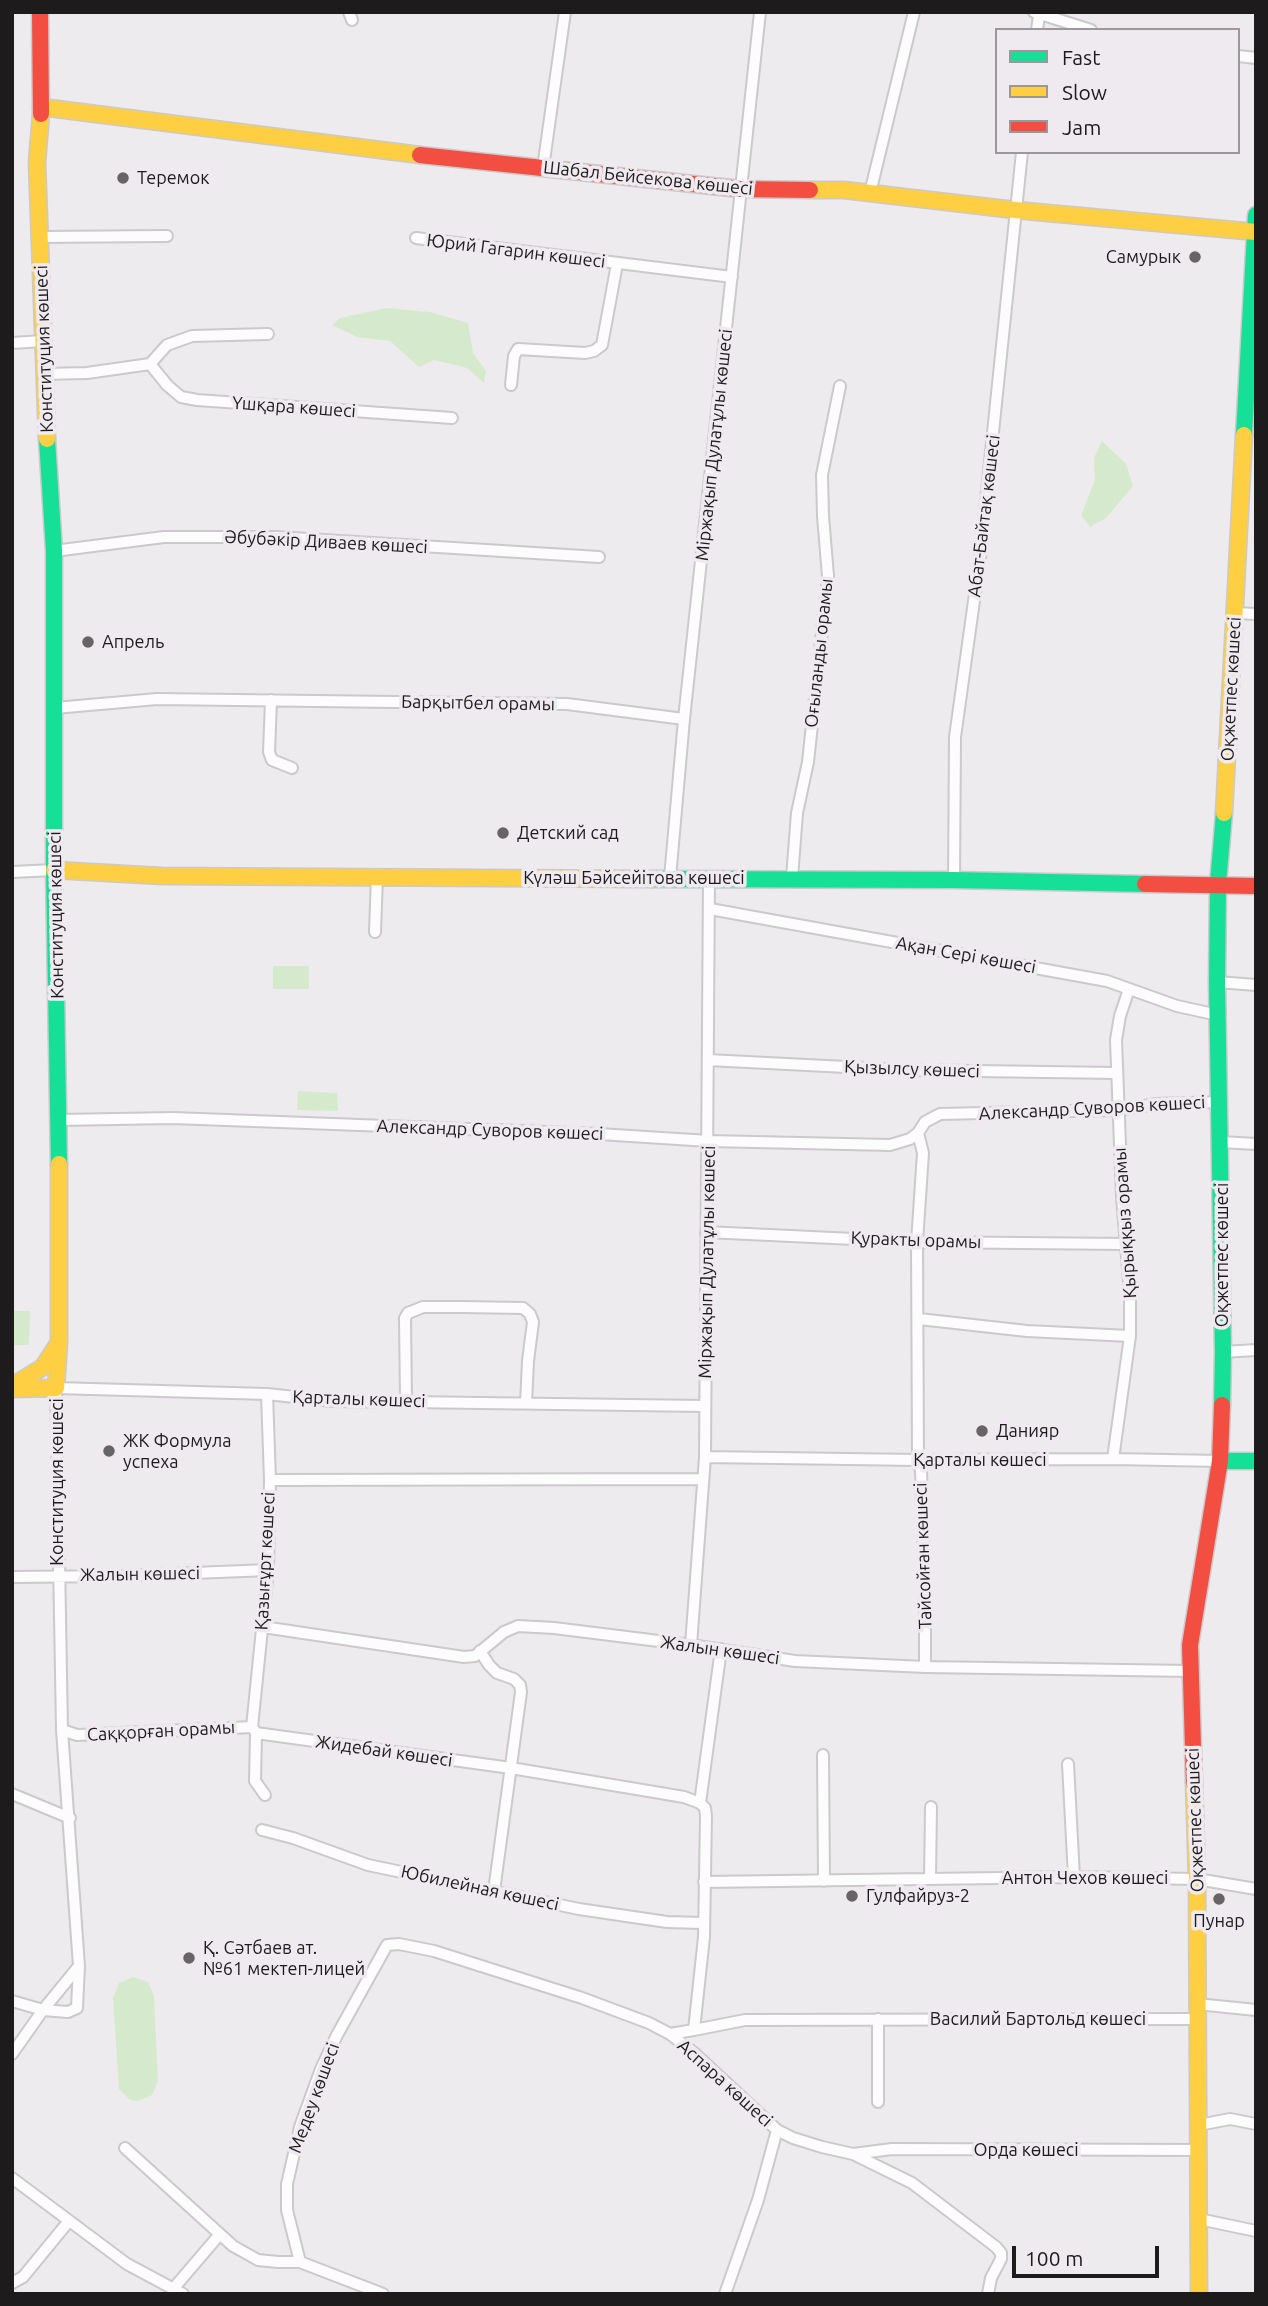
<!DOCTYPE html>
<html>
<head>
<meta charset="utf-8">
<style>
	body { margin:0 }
	#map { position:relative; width:1268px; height:2306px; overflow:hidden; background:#eeebee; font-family:Ubuntu,sans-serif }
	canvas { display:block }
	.frame { position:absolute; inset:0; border:14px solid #1d1b1c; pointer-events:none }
	.legend { position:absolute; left:995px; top:28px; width:245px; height:126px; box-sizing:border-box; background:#efeaef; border:2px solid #9b979b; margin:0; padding:9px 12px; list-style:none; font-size:21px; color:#1d1b1c }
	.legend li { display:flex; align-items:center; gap:14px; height:35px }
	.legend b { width:35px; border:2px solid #9b979b }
	.scale { position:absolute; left:1012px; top:2246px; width:147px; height:32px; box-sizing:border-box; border:4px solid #1d1b1c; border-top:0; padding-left:9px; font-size:21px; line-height:24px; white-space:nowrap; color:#1d1b1c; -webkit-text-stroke:5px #efeaef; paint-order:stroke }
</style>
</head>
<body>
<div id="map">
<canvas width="1268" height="2306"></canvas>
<div class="frame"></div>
<ul class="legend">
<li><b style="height:9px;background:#16e098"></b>Fast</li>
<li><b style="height:9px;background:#ffcf43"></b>Slow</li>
<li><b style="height:9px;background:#f24e42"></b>Jam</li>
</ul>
<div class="scale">100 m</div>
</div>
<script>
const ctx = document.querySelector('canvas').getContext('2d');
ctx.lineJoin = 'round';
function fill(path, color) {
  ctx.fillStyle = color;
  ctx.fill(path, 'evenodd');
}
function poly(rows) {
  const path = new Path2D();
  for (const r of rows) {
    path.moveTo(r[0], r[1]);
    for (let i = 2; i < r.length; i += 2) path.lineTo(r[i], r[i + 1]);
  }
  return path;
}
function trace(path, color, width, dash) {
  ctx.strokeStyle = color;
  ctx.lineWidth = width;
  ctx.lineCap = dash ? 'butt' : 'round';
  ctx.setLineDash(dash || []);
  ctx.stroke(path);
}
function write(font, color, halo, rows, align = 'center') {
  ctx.font = font + ' Ubuntu,sans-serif';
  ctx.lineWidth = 7;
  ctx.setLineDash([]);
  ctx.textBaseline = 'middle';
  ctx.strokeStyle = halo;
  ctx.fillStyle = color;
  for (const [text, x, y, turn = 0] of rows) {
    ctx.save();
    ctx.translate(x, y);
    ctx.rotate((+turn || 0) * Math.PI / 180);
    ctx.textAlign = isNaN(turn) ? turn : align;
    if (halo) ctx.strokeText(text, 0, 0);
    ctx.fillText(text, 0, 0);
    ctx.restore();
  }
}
fill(poly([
	[387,308,430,312,468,323,473,353,486,371,484,383,467,368,434,360,419,367,390,341,357,337,332,325,340,318],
	[1102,441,1126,464,1133,486,1106,518,1090,527,1081,515,1095,480,1094,458],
	[273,966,309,966,309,989,273,989],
	[298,1091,337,1093,338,1111,297,1110],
	[12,1311,30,1311,29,1345,12,1345],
	[133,1977,148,1982,154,1996,158,2081,152,2095,138,2101,130,2100,119,2089,113,1998,119,1983]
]), '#d5eacc');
const street = poly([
	[349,12,352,20],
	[1034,12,1091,30],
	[1037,30,1039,15],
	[1238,56,1256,58],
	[543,168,565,12],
	[870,193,914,12],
	[39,237,167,236],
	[416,238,732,277],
	[12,343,43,341],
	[150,364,167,385,181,397,197,400,452,418],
	[43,374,87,373,150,364,167,345,192,336,268,334],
	[511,385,514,356,518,349,585,353,594,351,602,345,617,264],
	[54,551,164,537,276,537,599,557],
	[1235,613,1256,614],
	[271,700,269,752,272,760,292,768],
	[55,708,157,699,474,703,567,704,684,719],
	[12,872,54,870],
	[670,878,684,719,760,12],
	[792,878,797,813,808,762,828,576,823,516,822,475,840,386],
	[954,880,955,737,980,558,1022,152],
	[710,909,1107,981,1177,1006,1218,1015],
	[375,932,377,876],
	[1217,982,1256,985],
	[708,1060,905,1070,1116,1073],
	[59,1120,173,1118,599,1134,709,1141,890,1145,910,1139,918,1133],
	[1221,1142,1256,1144],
	[706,1232,917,1242,1126,1244],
	[919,1319,1027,1331,1130,1336],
	[1223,1352,1256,1350],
	[406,1401,405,1318,408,1313,423,1307,461,1307,523,1308,530,1314,533,1322,528,1361,526,1403],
	[705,1457,918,1460,1113,1459,1220,1461],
	[1113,1459,1130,1336,1130,1293,1122,1198,1116,1040,1120,1016,1129,989],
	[270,1480,702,1479],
	[12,1577,121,1576,268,1570],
	[263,1627,464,1657,475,1656,504,1632,518,1626,554,1628,691,1645,795,1661,925,1667,1190,1671],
	[691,1645,705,1457,709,878],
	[480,1651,489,1665,497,1673,514,1679,520,1685,521,1692,494,1891],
	[925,1667,925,1585,921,1471,918,1460,917,1242,923,1153,918,1133,925,1122,940,1114,1118,1110,1156,1104,1220,1102],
	[252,1727,268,1570,270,1480,267,1394],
	[62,1730,77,1735,252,1727,255,1731],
	[256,1733,511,1768,684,1797,700,1803],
	[256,1733,255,1781,265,1795],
	[823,1755,824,1881],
	[1068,1764,1074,1877],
	[12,1794,70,1818],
	[262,1830,293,1838,368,1865,579,1909,667,1922,703,1923],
	[930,1878,931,1807],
	[704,1882,1074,1877,1197,1879,1256,1889],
	[79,1966,62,1730,56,1388,267,1394,331,1401,705,1406],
	[79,1966,77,2008,68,2012,43,2010,79,1966],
	[12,2001,43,2010,12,2054],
	[1197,2004,1256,2010],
	[878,2019,878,2102],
	[694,2030,745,2020,1198,2019],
	[670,2034,694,2030,704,1937,706,1816,705,1808,700,1803,721,1649],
	[1199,2125,1230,2119,1256,2124],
	[125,2148,233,2246,258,2260,278,2262,300,2262,383,2294],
	[853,2154,892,2149,1199,2150],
	[12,2178,127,2264,183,2294],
	[1199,2219,1256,2231],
	[300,2262,287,2210,287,2184,300,2127,321,2069,337,2035,387,1945,399,1944,434,1951,582,1998,649,2023,670,2034,693,2052,777,2130,793,2138,822,2147,853,2154,912,2183,996,2247,1001,2253,1001,2259,991,2278,988,2294],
	[12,2283,23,2277,69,2221],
	[173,2289,220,2234],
	[725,2294,758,2200,777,2130]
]);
const fast = poly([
	[1244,435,1256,215],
	[47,439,54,551,54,870,59,1164],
	[652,879,954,880,1145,884],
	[1222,1405,1223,1352,1217,982,1218,884,1224,813],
	[1220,1461,1256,1461]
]);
const slow = poly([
	[41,107,420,155],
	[41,114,37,162,47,439],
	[810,190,844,190,1015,210,1256,232],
	[1224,813,1244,435],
	[54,870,162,876,652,879],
	[12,1386,43,1367,58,1344],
	[12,1389,56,1388,59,1342,59,1164],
	[1194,1782,1197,1879,1199,2294]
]);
const jam = poly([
	[40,12,41,114],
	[420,155,740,189,810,190],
	[1145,884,1256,886],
	[1194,1782,1190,1645,1220,1461,1222,1405]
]);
trace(street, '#cbc9cb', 14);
trace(fast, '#cbc9cb', 19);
trace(slow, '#cbc9cb', 19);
trace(jam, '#cbc9cb', 19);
trace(street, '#fcfcfc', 10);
trace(fast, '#16e098', 16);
trace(slow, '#ffcf43', 16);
trace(jam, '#f24e42', 16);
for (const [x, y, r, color] of [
	[123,178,7,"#666466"],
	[1195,257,7,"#666466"],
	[88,642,7,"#666466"],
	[503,833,7,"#666466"],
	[982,1431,7,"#666466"],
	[109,1451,7,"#666466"],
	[852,1896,7,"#666466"],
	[1219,1899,7,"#666466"],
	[189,1958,7,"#666466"]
]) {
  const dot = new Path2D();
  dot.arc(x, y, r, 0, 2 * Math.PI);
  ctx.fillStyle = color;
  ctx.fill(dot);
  trace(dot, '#efeaef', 2.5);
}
write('18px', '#1d1b1c', '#efeaef', [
	["Теремок",137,178],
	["Самурык",1181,257,"right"],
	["Апрель",102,642],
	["Детский сад",517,833],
	["Данияр",996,1431],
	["ЖК Формула",123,1441],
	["успеха",123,1462],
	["Гулфайруз-2",866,1896],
	["Пунар",1219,1921,"center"],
	["Қ. Сәтбаев ат.",203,1948],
	["№61 мектеп-лицей",203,1969]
], 'left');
write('18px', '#1d1b1c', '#efeaef', [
	["Шабал Бейсекова көшесі",648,178,6],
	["Юрий Гагарин көшесі",516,251,7],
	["Конституция көшесі",44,349,-92],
	["Үшқара көшесі",294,407,4],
	["Міржақып Дулатұлы көшесі",714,445,-84],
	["Абат-Байтақ көшесі",984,516,-83],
	["Әбубәкір Диваев көшесі",326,542,3],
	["Оғыланды орамы",819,653,-84],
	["Оқжетпес көшесі",1231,689,-87],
	["Барқытбел орамы",478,703,1],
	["Күләш Бәйсейітова көшесі",634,878],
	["Конституция көшесі",56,915,-91],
	["Ақан Сері көшесі",966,955,10],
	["Қызылсу көшесі",912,1069,2],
	["Александр Суворов көшесі",1092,1108,-3],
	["Александр Суворов көшесі",490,1130,2],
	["Қырыққыз орамы",1125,1223,-94],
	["Қуракты орамы",916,1240,2],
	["Оқжетпес көшесі",1222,1255,-90],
	["Міржақып Дулатұлы көшесі",707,1262,-89],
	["Қарталы көшесі",359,1399,2],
	["Қарталы көшесі",980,1460],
	["Конституция көшесі",57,1482,-90],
	["Тайсойған көшесі",923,1556,-92],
	["Қазығұрт көшесі",265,1561,-87],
	["Жалын көшесі",140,1574,-1],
	["Жалын көшесі",720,1650,8],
	["Саққорған орамы",161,1731,-3],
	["Жидебай көшесі",384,1751,8],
	["Оқжетпес көшесі",1195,1820,-92],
	["Антон Чехов көшесі",1085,1878],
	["Юбилейная көшесі",480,1888,12],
	["Василий Бартольд көшесі",1038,2019],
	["Аспара көшесі",725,2083,42],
	["Медеу көшесі",314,2098,-70],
	["Орда көшесі",1026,2150]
]);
</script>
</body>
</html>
